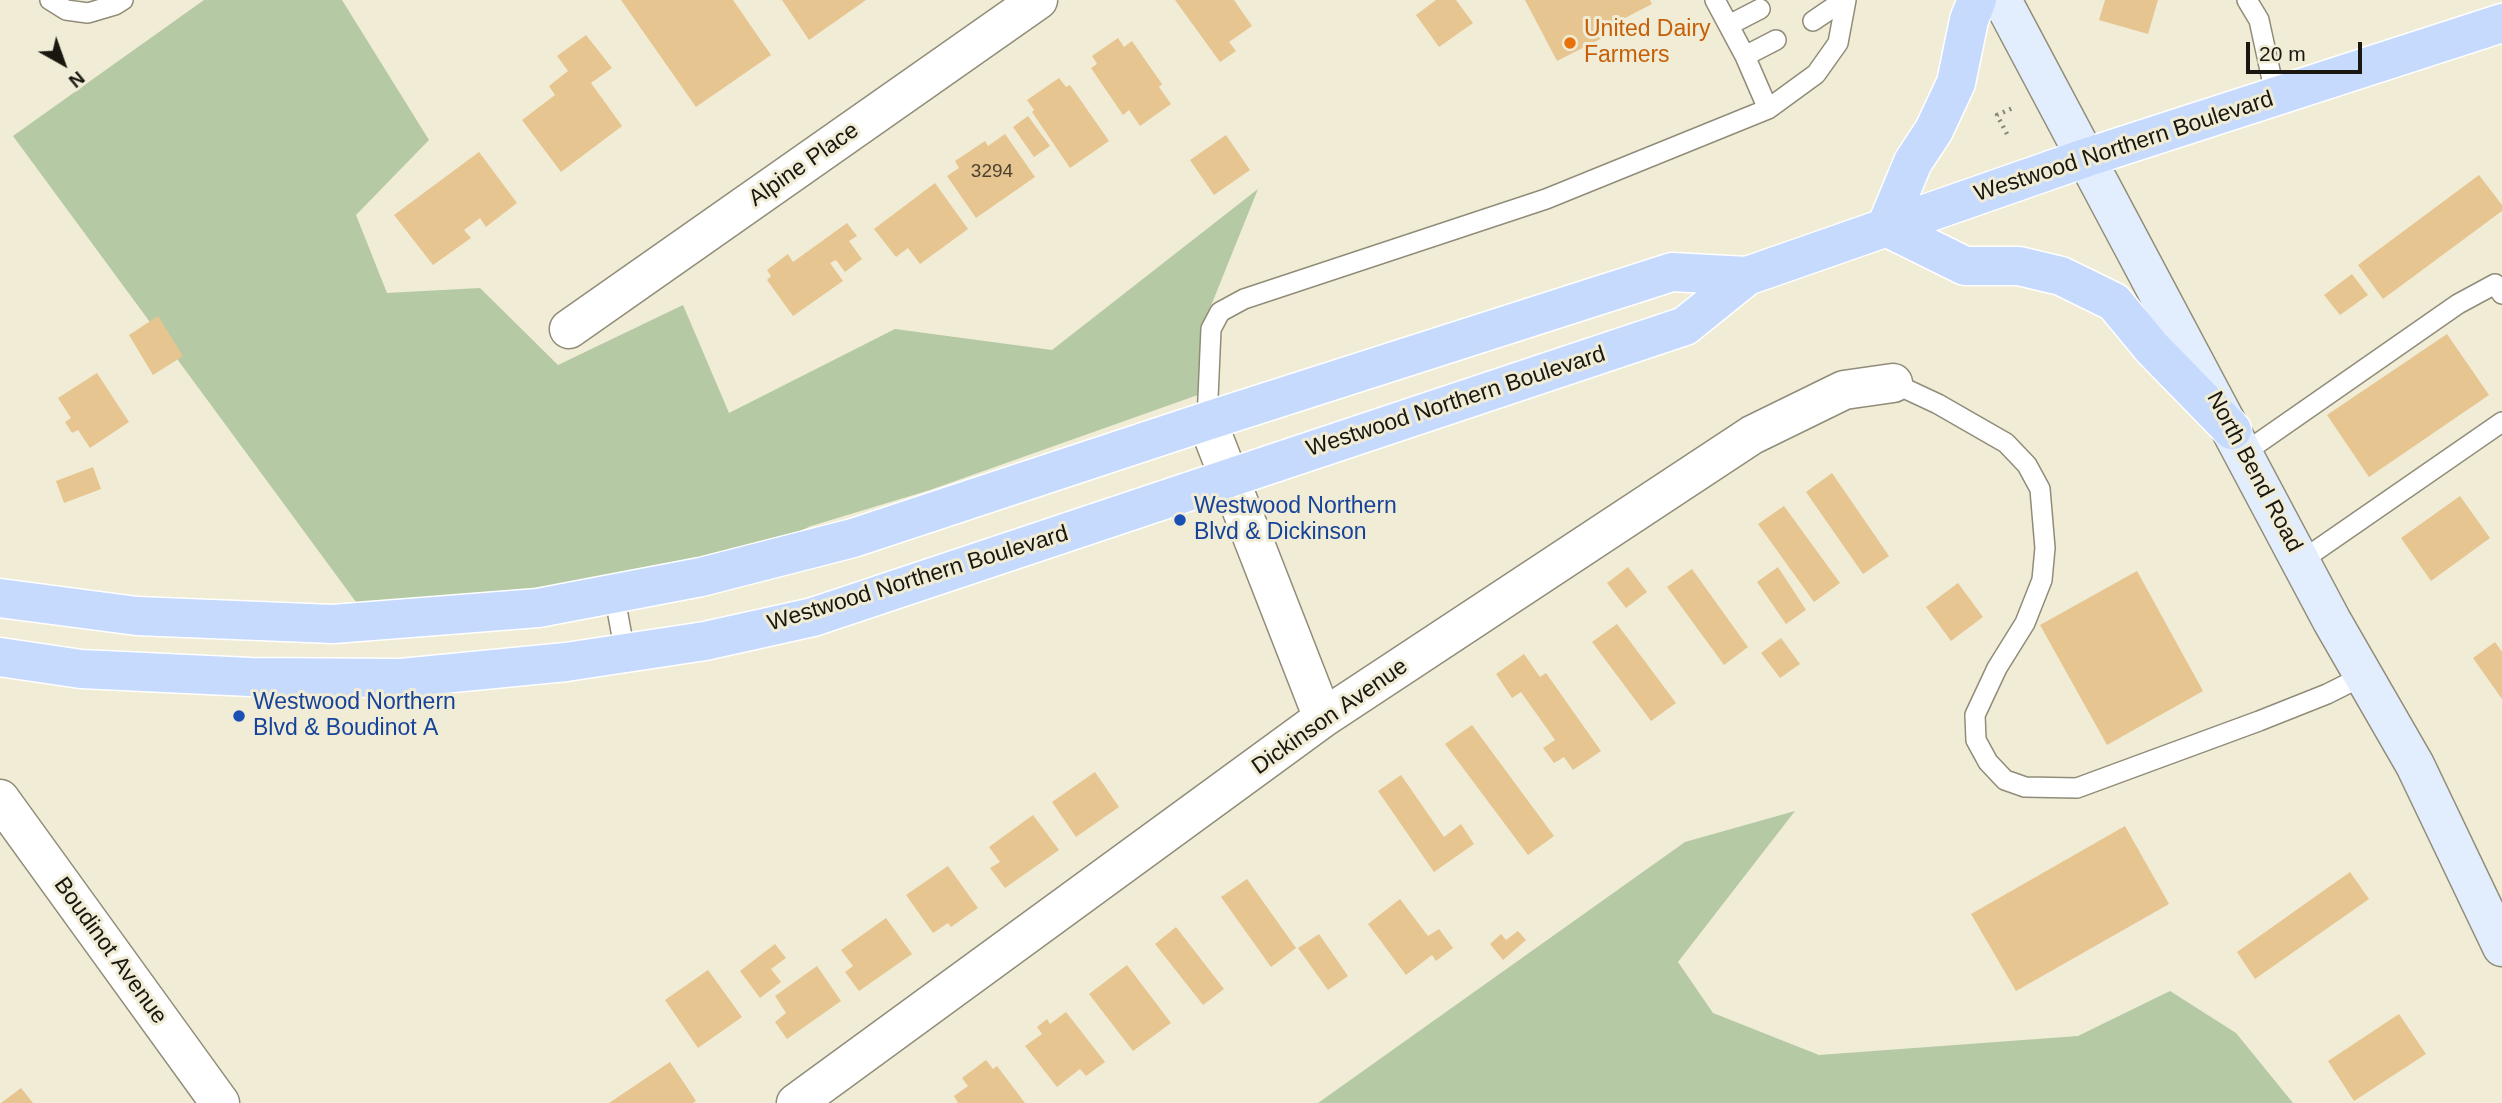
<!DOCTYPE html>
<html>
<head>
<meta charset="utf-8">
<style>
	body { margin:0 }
	#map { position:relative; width:2502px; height:1103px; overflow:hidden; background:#f0ecd6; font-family:Arial,sans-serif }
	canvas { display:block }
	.north { position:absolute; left:28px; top:28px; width:70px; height:70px; -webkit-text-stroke:5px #f0ecd6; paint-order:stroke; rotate:140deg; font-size:19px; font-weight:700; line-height:28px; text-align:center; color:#191710 }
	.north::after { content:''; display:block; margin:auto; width:24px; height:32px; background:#191710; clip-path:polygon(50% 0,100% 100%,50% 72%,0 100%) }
	.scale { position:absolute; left:2246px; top:42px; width:116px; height:32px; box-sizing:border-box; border:4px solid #191710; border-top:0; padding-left:9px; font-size:21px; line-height:24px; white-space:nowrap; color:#191710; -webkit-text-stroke:5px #f0ecd6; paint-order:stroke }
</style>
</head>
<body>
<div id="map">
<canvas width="2502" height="1103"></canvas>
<div class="north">N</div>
<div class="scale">20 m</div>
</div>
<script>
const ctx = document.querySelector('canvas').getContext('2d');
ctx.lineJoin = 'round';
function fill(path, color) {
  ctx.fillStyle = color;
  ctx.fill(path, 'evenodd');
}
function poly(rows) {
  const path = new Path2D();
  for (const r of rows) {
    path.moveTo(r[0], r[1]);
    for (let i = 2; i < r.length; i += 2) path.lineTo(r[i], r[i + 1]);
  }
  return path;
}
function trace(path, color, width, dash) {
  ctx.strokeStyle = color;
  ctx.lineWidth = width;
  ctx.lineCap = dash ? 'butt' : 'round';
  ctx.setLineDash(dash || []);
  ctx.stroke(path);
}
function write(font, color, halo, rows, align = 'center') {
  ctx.font = font + ' Arial,sans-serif';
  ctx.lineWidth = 6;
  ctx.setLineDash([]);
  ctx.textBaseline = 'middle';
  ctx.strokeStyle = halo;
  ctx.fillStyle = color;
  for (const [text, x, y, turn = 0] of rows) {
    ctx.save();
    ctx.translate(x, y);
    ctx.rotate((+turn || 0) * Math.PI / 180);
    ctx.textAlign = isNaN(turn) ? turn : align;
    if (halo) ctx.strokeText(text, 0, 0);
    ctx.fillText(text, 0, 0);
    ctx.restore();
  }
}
fill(poly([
	[204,0,342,0,429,140,356,215,387,293,480,288,558,365,683,305,729,413,895,329,1052,350,1258,189,1200,333,1209,391,930,490,811,526,701,577,370,621,13,136],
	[1795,811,1678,962,1713,1013,1819,1055,2078,1036,2170,991,2236,1033,2293,1103,1318,1103,1685,842]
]), '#b4c9a4');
fill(poly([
	[621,0,733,0,771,55,696,107],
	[782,0,866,0,809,40],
	[1175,0,1234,0,1252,26,1229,42,1236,51,1220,62],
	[1436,0,1456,0,1473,23,1439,47,1416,15],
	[1525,0,1650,0,1652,4,1623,19,1626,26,1557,61],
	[2105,0,2158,0,2148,34,2099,20],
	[586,35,612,68,591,83,622,126,561,172,522,120,555,95,549,86,568,71,557,56],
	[1118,38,1124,47,1132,41,1162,84,1159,87,1171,104,1140,126,1129,110,1123,115,1091,68,1097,64,1092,56],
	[1059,78,1066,87,1070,85,1109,141,1070,168,1032,112,1034,110,1027,100],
	[1028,116,1050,146,1034,157,1013,127],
	[1005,134,1035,177,976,218,947,176,959,168,955,161,985,141,988,146],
	[1226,135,1250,170,1214,195,1190,160],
	[479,152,517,203,486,227,480,218,464,230,471,238,433,265,394,215],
	[2479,175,2502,205,2502,211,2383,299,2358,265],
	[935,183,968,229,920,264,908,248,896,257,874,229],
	[847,223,857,236,849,241,862,259,845,272,836,260,830,263,843,281,793,316,767,280,771,276,767,270,788,254,793,262],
	[2352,274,2368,295,2340,315,2324,295],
	[158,316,183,356,153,375,129,335],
	[2447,334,2489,395,2369,477,2327,415],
	[97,373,129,422,90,448,78,430,72,433,65,422,71,418,58,398],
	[93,467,101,489,64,503,56,481],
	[1832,473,1889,556,1863,574,1806,492],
	[2460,496,2490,538,2431,581,2401,538],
	[1784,506,1840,583,1814,602,1758,524],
	[1628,567,1647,592,1626,608,1607,583],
	[1778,567,1806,610,1786,624,1757,582],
	[1692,569,1748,647,1724,665,1667,587],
	[2137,571,2203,691,2107,745,2040,625],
	[1958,583,1983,617,1951,641,1926,607],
	[1617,624,1676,703,1651,721,1592,642],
	[1781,638,1800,664,1780,678,1761,653],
	[2495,642,2502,652,2502,699,2473,658],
	[1524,654,1540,677,1546,673,1601,751,1573,770,1564,757,1554,763,1543,748,1555,740,1521,692,1512,698,1496,674],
	[1472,725,1554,836,1528,855,1445,744],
	[1095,772,1119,807,1076,837,1052,802],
	[1401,775,1444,837,1461,824,1474,844,1434,872,1378,791],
	[1033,815,1059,850,1005,888,990,868,1000,862,989,847],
	[2125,826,2169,904,2016,991,1971,914],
	[948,866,978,908,951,927,948,923,933,933,906,895],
	[2350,872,2369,899,2255,979,2237,952],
	[1247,879,1296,948,1271,967,1221,897],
	[1400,899,1428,936,1439,929,1453,948,1436,961,1432,955,1406,975,1368,924],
	[886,918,912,954,859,991,845,972,853,966,841,950],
	[1176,927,1224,989,1203,1005,1155,944],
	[1518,931,1526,940,1503,960,1490,944,1501,934,1506,940],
	[1319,934,1348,976,1328,990,1298,948],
	[775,944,786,958,771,969,781,982,760,998,740,971],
	[1127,965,1171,1023,1133,1051,1089,994],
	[817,966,841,1001,787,1039,775,1022,786,1013,775,996],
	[708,970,742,1017,698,1048,665,1000],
	[1066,1012,1105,1062,1086,1076,1080,1069,1057,1087,1025,1046,1042,1034,1037,1027,1047,1019,1050,1024],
	[2399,1014,2426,1054,2354,1101,2328,1061],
	[986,1060,993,1069,997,1066,1025,1103,958,1103,954,1096,968,1086,962,1078],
	[670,1062,696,1101,693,1103,609,1103],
	[21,1088,33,1103,1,1103]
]), '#e7c590');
const service = poly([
	[50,0,66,10,88,13,115,5,123,0],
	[1715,0,1745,56,1768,109],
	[2247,0,2259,20,2276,98],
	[1813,21,1844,0],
	[1729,25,1760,9],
	[1745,56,1776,40],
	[1893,383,1938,404,2006,443,2027,465,2040,489,2045,548,2042,580,2025,623,1997,668,1975,715,1976,740,1988,762,2005,780,2025,787,2077,788,2259,721,2327,694,2363,676],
	[1207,421,1211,329,1220,312,1244,299,1546,199,1768,109,1816,74,1838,43,1846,0],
	[2244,453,2458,304,2495,284,2502,294],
	[2301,561,2502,422],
	[614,593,625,653]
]);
const minor = poly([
	[569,329,1038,0],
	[1207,421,1323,718],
	[0,799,220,1103],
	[796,1103,1323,718,1752,435,1844,390,1893,383]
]);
const secondary = poly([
	[2002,0,2332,621,2415,765,2502,947]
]);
const primary = poly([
	[1886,227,1965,266,2019,266,2061,276,2114,302,2152,348,2232,430],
	[1886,227,1913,162,1934,130,1956,83,1969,20,1977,0],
	[0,598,137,616,333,624,538,608,701,577,853,538,1207,421,1672,272,1747,276],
	[0,657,81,669,250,677,401,678,566,662,705,641,813,617,1685,326,1747,276,2085,158,2502,23]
]);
trace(service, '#908c78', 22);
trace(minor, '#908c78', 41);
trace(secondary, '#908c78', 41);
trace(primary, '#fff', 41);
trace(poly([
	[2007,134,1997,115,2015,107]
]), '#8a8778', 4.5, [2, 5]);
trace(service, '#fff', 19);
trace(minor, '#fff', 38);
trace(secondary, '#e2edfe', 38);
trace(primary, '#c5dafd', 38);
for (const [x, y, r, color] of [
	[1570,43,7,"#e8710a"],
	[1180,520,7,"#1a4fb4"],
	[239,716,7,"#1a4fb4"]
]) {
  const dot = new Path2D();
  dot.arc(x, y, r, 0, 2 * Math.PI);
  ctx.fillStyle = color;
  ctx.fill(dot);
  trace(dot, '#f0ecd6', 2.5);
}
write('19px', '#4c4230', null, [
	["3294",992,172]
]);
write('23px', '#c56008', '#f0ecd6', [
	["United Dairy",1584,30],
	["Farmers",1584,56]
], 'left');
write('23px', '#191710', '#f0ecd6', [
	["Westwood Northern Boulevard",2124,147,-18],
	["Alpine Place",804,165,-35],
	["Westwood Northern Boulevard",1456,402,-18],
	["North Bend Road",2254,472,62],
	["Westwood Northern Boulevard",918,579,-17],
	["Dickinson Avenue",1330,717,-35],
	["Boudinot Avenue",110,951,54]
]);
write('23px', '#164399', '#f0ecd6', [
	["Westwood Northern",1194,507],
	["Blvd & Dickinson",1194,533],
	["Westwood Northern",253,703],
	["Blvd & Boudinot A",253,729]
], 'left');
</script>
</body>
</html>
